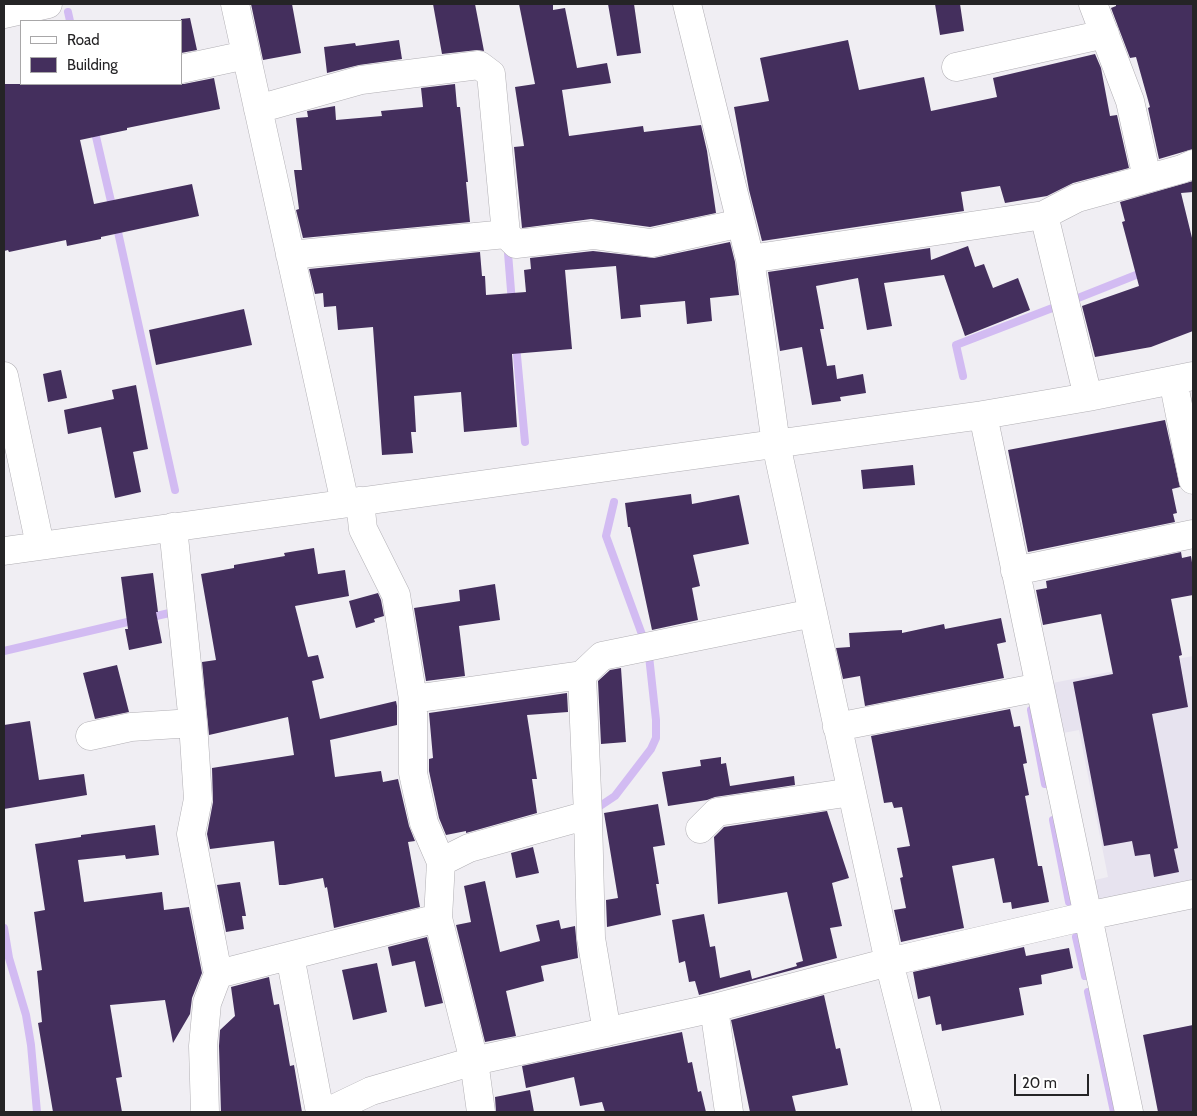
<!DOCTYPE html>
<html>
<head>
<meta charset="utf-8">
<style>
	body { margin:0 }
	#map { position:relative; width:1197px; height:1116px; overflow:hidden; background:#f0eef3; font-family:Cabin,sans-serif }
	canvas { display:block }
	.frame { position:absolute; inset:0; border:5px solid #252426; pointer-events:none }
	.legend { position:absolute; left:20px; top:20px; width:162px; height:65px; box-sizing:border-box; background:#fff; border:1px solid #a8a7a8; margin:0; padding:6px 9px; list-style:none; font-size:15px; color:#252426 }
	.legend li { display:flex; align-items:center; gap:10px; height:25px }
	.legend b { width:25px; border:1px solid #a8a7a8 }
	.scale { position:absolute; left:1014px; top:1074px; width:75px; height:22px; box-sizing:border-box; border:2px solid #252426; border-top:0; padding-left:6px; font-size:15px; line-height:18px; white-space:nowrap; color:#252426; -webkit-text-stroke:4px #fff; paint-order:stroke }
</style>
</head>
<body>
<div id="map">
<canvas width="1197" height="1116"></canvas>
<div class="frame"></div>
<ul class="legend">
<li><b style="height:6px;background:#fff"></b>Road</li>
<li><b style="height:14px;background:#442f5d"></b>Building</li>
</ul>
<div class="scale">20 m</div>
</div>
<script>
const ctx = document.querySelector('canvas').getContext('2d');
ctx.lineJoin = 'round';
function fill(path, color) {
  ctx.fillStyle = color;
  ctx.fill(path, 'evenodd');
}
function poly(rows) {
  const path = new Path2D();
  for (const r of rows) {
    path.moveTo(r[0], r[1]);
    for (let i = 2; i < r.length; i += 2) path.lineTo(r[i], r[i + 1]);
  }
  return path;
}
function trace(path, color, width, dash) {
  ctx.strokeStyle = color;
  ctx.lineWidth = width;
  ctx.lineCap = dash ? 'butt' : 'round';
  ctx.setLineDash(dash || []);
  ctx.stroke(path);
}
fill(poly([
	[1193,656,1193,886,1102,904,1090,893,1086,882,1108,877,1079,730,1058,734,1047,684]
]), '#e7e3ef');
trace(poly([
	[68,12,70,21],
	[94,128,113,210],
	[116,223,175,490],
	[508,253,512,303],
	[1073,300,1146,271],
	[516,345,525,442],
	[963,376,956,345,1055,307],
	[614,502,606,536,644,640],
	[147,618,174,612],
	[4,651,136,620],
	[1031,710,1045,784],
	[600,806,615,796,651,749,656,738,656,720,649,656],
	[1053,820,1069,902],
	[4,928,9,958,26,1015,31,1045,37,1112],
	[1076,937,1085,976],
	[1088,992,1114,1112]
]), '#d2bbf2', 8);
fill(poly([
	[251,4,292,4,301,53,263,60],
	[433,4,475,4,484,51,477,50,442,54],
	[519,4,553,4,553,10,565,8,577,68,607,63,611,83,562,90,569,136,643,126,644,132,701,125,707,151,716,213,650,227,591,219,522,228,514,147,524,146,515,87,535,84],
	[608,4,634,4,641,53,617,56],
	[935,4,960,4,964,31,940,35],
	[1116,4,1193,4,1193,149,1159,159,1148,108,1150,107,1136,57,1130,58,1111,8,1116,6],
	[190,18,197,50,181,53,181,19],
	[399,40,402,59,359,65,327,73,324,47,355,43,356,46],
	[848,40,859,90,924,77,931,111,997,97,993,78,1095,54,1101,68,1110,116,1117,115,1129,168,1073,183,1047,196,1005,203,1000,186,961,192,964,211,762,241,749,190,734,107,769,101,760,58],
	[214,78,220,109,127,128,127,130,80,140,94,204,192,184,199,216,101,237,101,239,67,246,66,240,9,252,8,250,4,251,4,84,184,84],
	[455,84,457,107,460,107,468,182,466,182,470,222,303,238,296,210,299,209,294,170,302,170,296,118,308,117,307,111,335,106,336,120,382,116,381,111,423,107,421,88],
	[1193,181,1193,192,1181,193,1193,242,1193,331,1151,347,1095,357,1082,306,1139,286,1122,222,1125,221,1120,202],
	[730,242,735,262,739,295,710,298,712,321,687,324,685,301,640,305,641,317,621,319,616,266,565,270,572,349,512,354,517,427,464,432,461,392,414,396,416,432,411,432,413,453,382,455,373,327,338,330,336,306,324,307,323,293,315,294,309,269,480,252,482,276,485,276,486,295,526,292,524,270,531,269,530,258,593,251,654,258],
	[968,246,975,267,984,264,993,288,1018,278,1030,310,965,336,944,275,884,283,892,326,867,330,858,278,816,286,824,329,820,329,827,366,835,365,837,379,863,374,866,393,840,397,841,401,812,405,802,347,780,351,768,272,930,248,931,260],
	[244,309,252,345,156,365,149,330],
	[61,370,67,398,48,402,43,374],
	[136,385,148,449,133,452,141,492,115,498,101,427,68,434,64,410,114,399,112,390],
	[1165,420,1180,487,1172,489,1177,513,1173,514,1175,522,1028,552,1008,450],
	[913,465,915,485,863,489,861,470],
	[691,494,692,504,739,495,749,544,693,555,700,586,692,588,698,620,652,630,630,527,628,527,625,503],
	[314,548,318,574,345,570,349,596,295,606,308,657,318,655,324,678,312,681,320,719,396,701,397,706,397,725,330,740,335,777,381,771,383,782,398,779,409,826,415,841,408,842,420,907,334,928,327,887,325,888,323,878,285,885,279,885,274,841,210,849,207,834,213,802,212,768,294,755,288,717,209,735,202,662,216,660,201,574,234,568,234,565,285,556,284,553],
	[1181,552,1182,558,1191,556,1193,569,1193,595,1171,599,1182,655,1179,656,1188,707,1152,714,1178,848,1174,849,1179,872,1154,877,1150,854,1135,856,1132,841,1104,846,1073,682,1113,674,1101,614,1043,625,1036,590,1047,588,1046,581],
	[153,573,158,612,156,612,162,643,129,650,125,629,128,629,121,577],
	[495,584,500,620,459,626,465,676,426,681,414,608,460,601,459,590],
	[378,593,381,600,384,616,374,619,375,622,356,628,349,601],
	[1001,618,1006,642,997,644,1004,678,865,706,860,676,843,679,836,648,850,647,849,633,902,630,902,633,944,624,945,629],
	[117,665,129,712,95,719,83,673],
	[621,668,626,742,601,744,598,681,610,670],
	[567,693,568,712,527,715,537,779,532,779,537,813,466,833,466,831,446,835,439,818,429,771,429,759,433,758,429,713],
	[1010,709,1014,727,1020,726,1027,763,1023,764,1029,795,1025,796,1038,866,1042,866,1049,902,1012,909,1011,902,1003,903,994,858,952,866,964,928,901,942,894,910,906,908,900,878,903,877,897,848,910,846,902,807,894,808,892,802,884,803,871,736],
	[30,721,39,780,84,774,87,795,4,809,4,725],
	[721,757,721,764,726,763,730,786,794,776,795,785,715,797,707,800,668,806,662,772,701,766,700,760],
	[658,804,665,845,653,847,659,884,656,884,661,915,607,927,606,900,618,898,604,813],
	[827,811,849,878,832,883,842,926,830,928,837,958,699,995,695,981,689,982,685,961,679,963,672,920,704,914,710,947,715,946,720,978,750,970,752,979,797,966,796,963,803,961,787,892,718,904,714,837,724,827],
	[155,825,159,855,126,859,125,855,78,860,84,902,162,892,164,910,189,907,202,973,192,998,190,1014,173,1043,165,1000,110,1005,122,1077,116,1078,122,1112,53,1112,38,1023,42,1022,37,971,42,970,34,912,45,910,35,844,81,837,81,835],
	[533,847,539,873,516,878,511,853],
	[485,881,500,952,540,941,536,925,559,920,561,929,575,926,578,958,541,966,544,981,506,991,516,1036,485,1042,456,925,471,922,464,886],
	[240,882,246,916,242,916,244,929,226,932,217,885],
	[427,937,443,1003,425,1007,415,961,392,966,388,947],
	[1024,947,1026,956,1069,948,1073,968,1041,975,1042,984,1019,988,1024,1015,942,1031,941,1024,936,1025,930,996,918,999,913,972],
	[377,963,387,1012,353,1020,342,970],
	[269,977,274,1005,279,1004,290,1066,294,1065,302,1112,221,1112,219,1046,220,1030,235,1016,231,987],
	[824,995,836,1049,840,1048,848,1085,792,1096,796,1112,750,1112,731,1020],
	[1193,1025,1193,1112,1158,1112,1143,1035],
	[682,1032,688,1063,692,1062,698,1092,701,1091,706,1112,605,1112,602,1102,580,1106,574,1077,526,1088,522,1066],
	[530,1090,534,1112,496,1112,495,1097]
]), '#442f5d');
const minor = poly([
	[235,4,345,503],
	[687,4,750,259,776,444,889,962,927,1112],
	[1093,4,1130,101,1147,178],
	[4,14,48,4],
	[956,67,1105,34],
	[181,69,246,55],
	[258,109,361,80,479,65,491,74,506,234,516,244,593,235,651,243,741,223],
	[1044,215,1088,397],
	[290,255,506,234],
	[750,259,1044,215,1077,198,1182,169,1193,164],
	[4,376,40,545],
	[1173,380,1193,480],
	[983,415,1129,1112],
	[360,501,363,529,396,595,413,699,413,773,424,823,441,862,438,918,474,1061,481,1112],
	[173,527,193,723,198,799,191,834,218,974,207,1003,203,1046,205,1112],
	[4,551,983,415,1088,397,1193,376],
	[1015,571,1193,534],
	[413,699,582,675],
	[837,727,1040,687],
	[90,736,131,727,193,723],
	[700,829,717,812,852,792],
	[441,862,469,848,588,815],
	[290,956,320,1112],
	[218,974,438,918],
	[714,1008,729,1112],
	[607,1032,591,938,588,815,582,675,602,656,813,613],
	[327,1112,371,1091,474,1061,714,1008,889,962,1087,916,1193,894]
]);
trace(minor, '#b1afb4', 29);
trace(minor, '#fff', 28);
</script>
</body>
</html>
